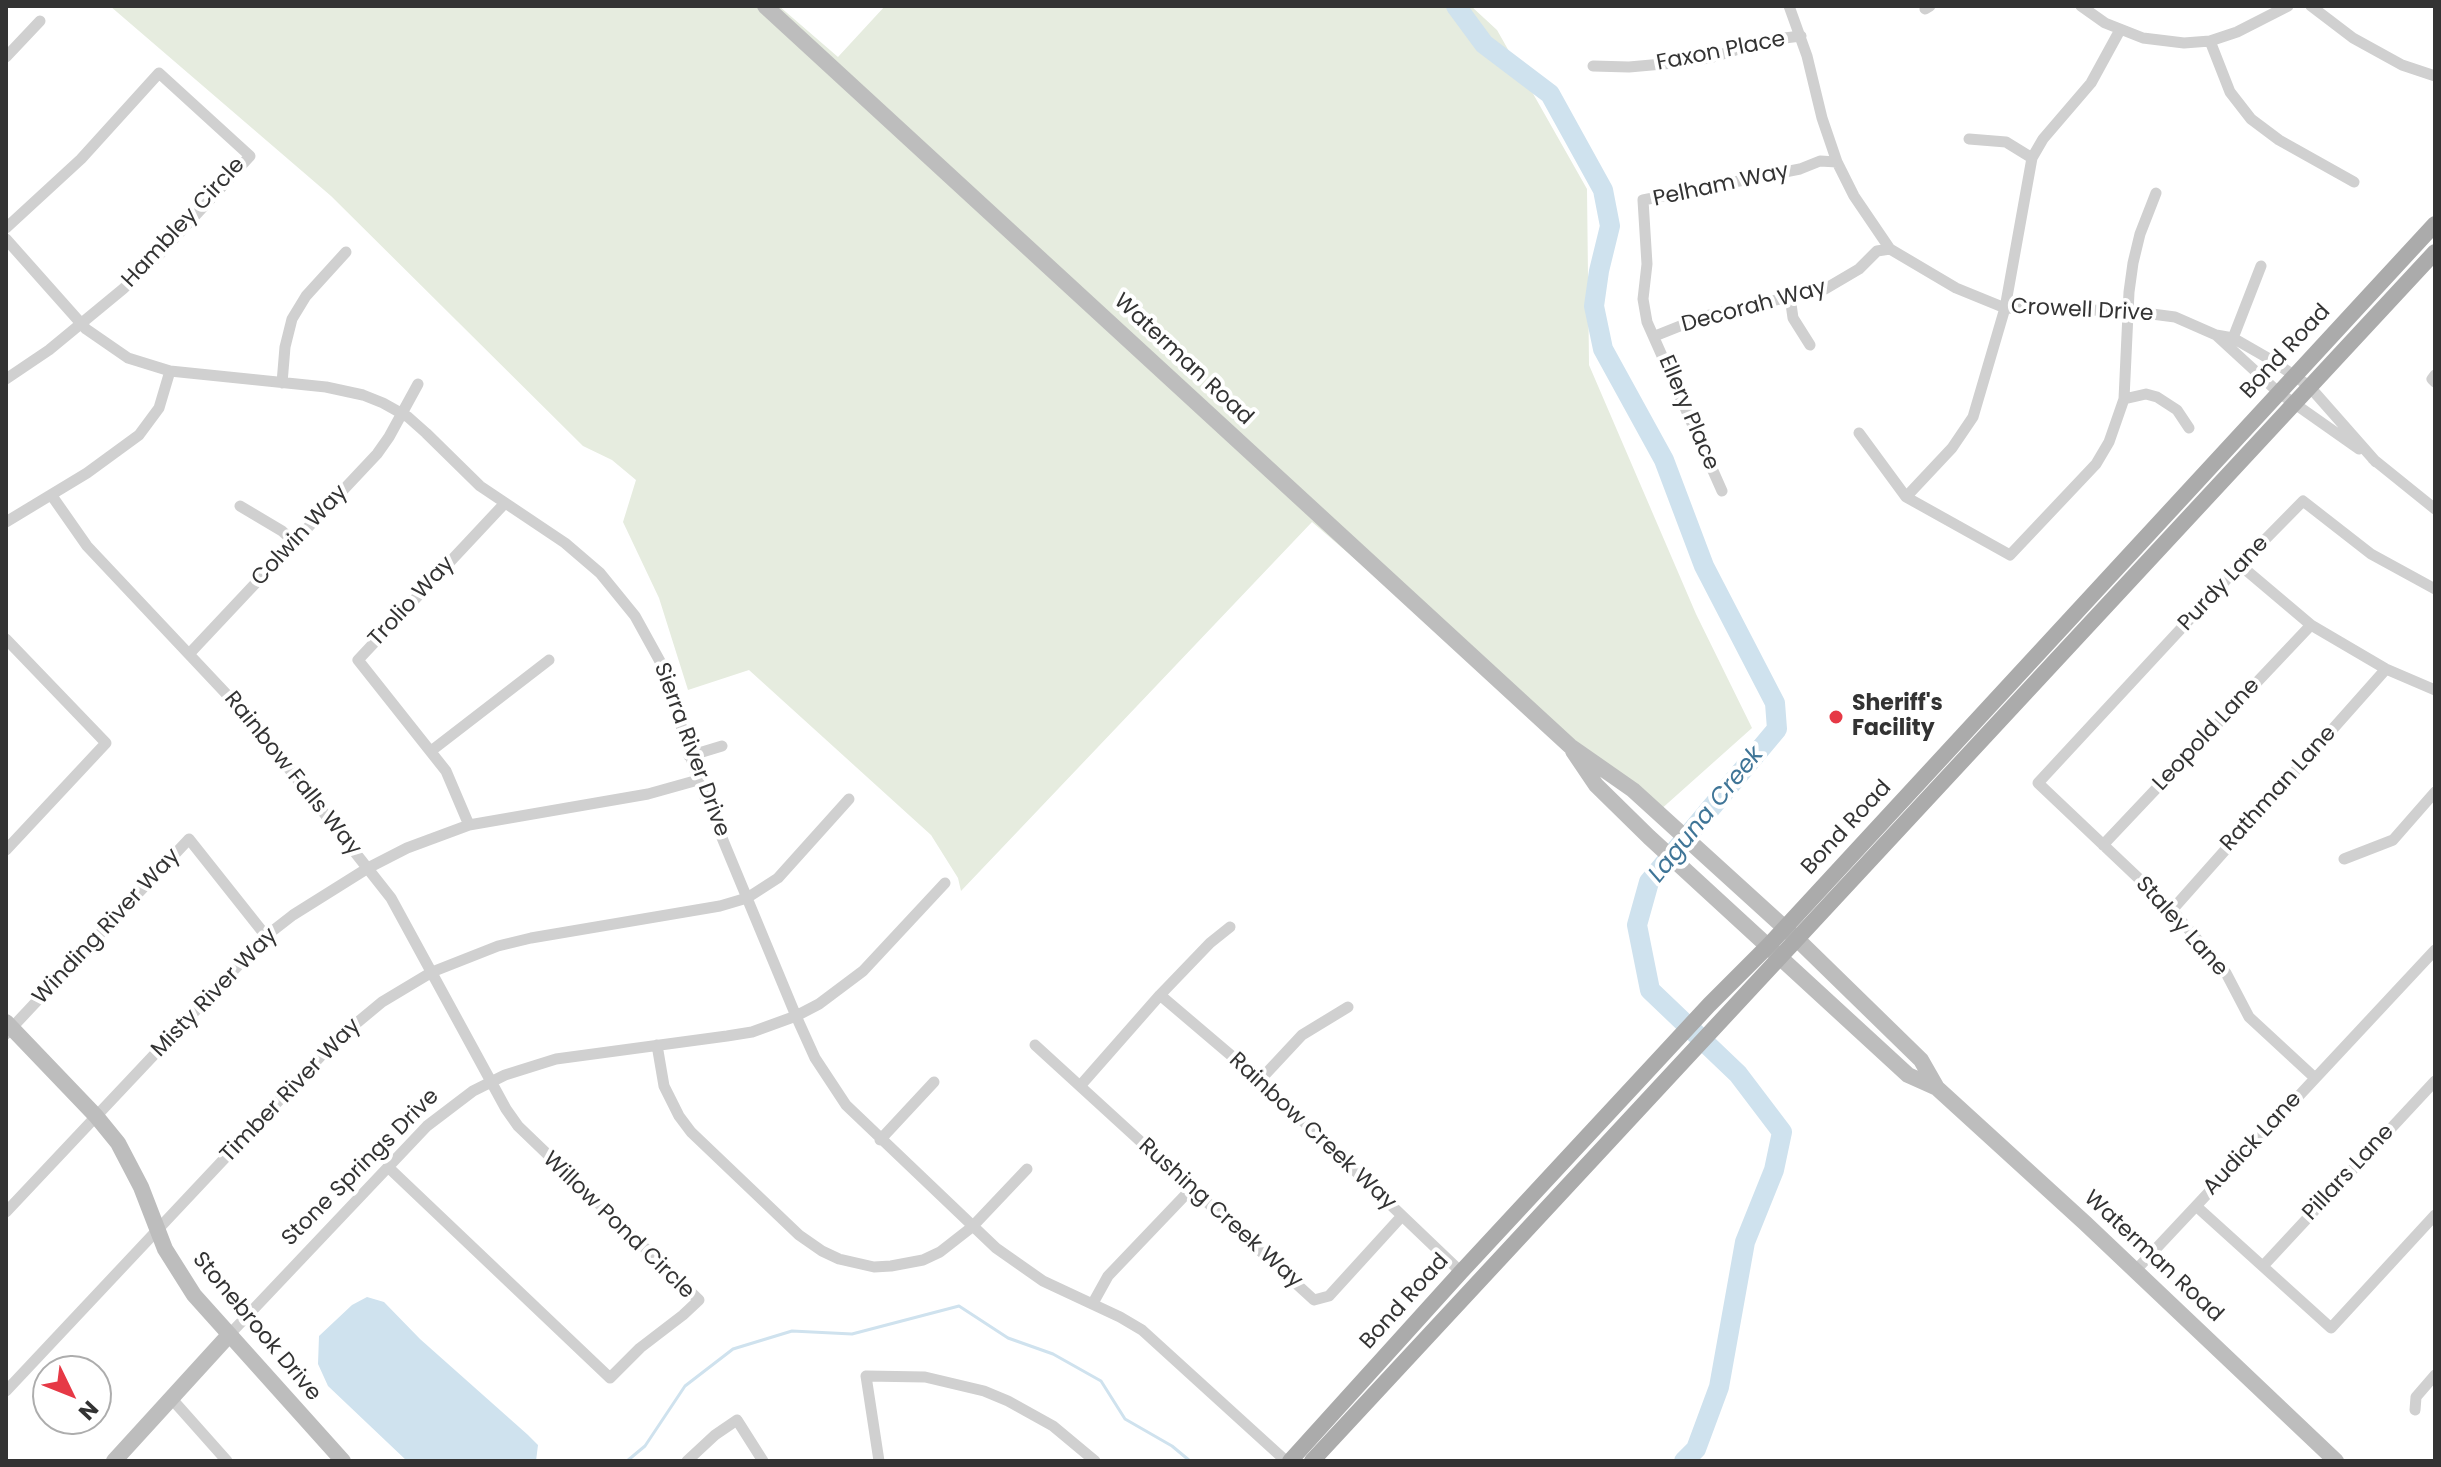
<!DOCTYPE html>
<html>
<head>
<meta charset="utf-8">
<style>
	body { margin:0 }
	#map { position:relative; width:2441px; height:1467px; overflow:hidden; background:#fff; font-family:Poppins,sans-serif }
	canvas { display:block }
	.frame { position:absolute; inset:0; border:8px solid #333; pointer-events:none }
	.north { position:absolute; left:32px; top:1355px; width:80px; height:80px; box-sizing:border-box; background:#fff; border:2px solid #adadad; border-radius:50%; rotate:133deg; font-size:22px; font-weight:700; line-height:32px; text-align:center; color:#333 }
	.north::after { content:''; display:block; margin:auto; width:28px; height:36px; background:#e63946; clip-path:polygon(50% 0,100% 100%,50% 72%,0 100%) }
</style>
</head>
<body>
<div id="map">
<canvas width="2441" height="1467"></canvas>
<div class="frame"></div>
<div class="north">N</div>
</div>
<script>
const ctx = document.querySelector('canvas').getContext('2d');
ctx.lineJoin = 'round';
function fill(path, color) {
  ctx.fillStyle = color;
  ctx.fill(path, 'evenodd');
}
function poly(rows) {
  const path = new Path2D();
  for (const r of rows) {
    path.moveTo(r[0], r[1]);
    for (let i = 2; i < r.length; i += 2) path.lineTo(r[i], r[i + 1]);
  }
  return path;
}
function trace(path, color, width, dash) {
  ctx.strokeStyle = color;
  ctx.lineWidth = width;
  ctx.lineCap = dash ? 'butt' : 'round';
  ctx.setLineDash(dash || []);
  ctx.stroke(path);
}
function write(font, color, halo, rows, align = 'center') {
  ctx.font = font + ' Poppins,sans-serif';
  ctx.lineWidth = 8;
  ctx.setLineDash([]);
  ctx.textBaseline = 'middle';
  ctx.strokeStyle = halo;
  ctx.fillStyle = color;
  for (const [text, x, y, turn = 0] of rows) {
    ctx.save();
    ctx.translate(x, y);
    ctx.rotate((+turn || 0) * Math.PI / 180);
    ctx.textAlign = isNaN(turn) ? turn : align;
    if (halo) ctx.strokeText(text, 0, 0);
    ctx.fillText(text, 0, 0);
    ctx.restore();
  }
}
fill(poly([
	[110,6,779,6,838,57,885,6,1471,6,1497,30,1587,189,1589,365,1696,614,1752,728,1659,811,1541,719,1312,522,961,891,958,878,931,835,749,670,688,690,659,598,623,522,636,480,612,460,583,446,331,196]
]), '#e6ecdf');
fill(poly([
	[367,1297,384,1302,420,1339,528,1435,538,1445,536,1461,407,1461,328,1386,318,1364,319,1336,352,1305]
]), '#cfe2ee');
trace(poly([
	[627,1461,645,1446,685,1386,733,1349,792,1331,852,1334,959,1306,1008,1338,1053,1354,1101,1381,1125,1419,1172,1446,1190,1461]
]), '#cfe2ee', 3);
trace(poly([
	[1456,6,1484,44,1550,94,1603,190,1610,226,1599,271,1594,306,1603,349,1664,460,1704,566,1775,703,1777,729,1649,882,1637,925,1650,990,1738,1074,1782,1132,1774,1170,1745,1242,1719,1387,1696,1449,1684,1461]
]), '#cfe2ee', 20);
trace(poly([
	[1789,6,1807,56,1822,118,1837,162,1854,196,1890,249,1956,288,2005,308,2129,311,2175,317,2216,335,2233,338,2273,361,2309,386,2376,462],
	[2081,6,2105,23,2143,38,2184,43,2210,41,2237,32,2288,6],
	[2311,6,2353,38,2402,65,2435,76],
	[1925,9,1930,6],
	[2210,41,2230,92,2251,119,2279,140,2354,182],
	[6,57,40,21],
	[1593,66,1629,67,1685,62,1713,57,1768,40,1801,36],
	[1969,139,2006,142,2032,158],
	[6,228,81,159,159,73,250,156,158,256,123,289,49,350,6,379],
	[6,239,86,329,128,358,170,371,326,387,363,395,383,403,408,417,426,433,480,486,565,543,600,573,635,616,662,665,698,780,796,1016,815,1058,846,1105,996,1248,1043,1281,1120,1317,1142,1330,1286,1461],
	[1790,297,1793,318,1810,345],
	[2216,335,2278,392,2359,449],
	[1655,336,1705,316,1825,289,1859,269,1877,251,1890,249],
	[2233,338,2261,266],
	[2435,375,2432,379,2435,382],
	[282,383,285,347,292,319,306,296,346,252],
	[2124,399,2146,394,2157,397,2177,410,2189,428],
	[1859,433,1906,497,2010,555,2096,464,2109,442,2124,399,2129,292,2133,263,2140,234,2156,193],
	[2373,459,2435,509],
	[1722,491,1647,322,1643,299,1647,264,1643,200,1800,169,1820,161,1837,162],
	[52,496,87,546,249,718,391,898,506,1109,518,1126,699,1300,683,1315,640,1348,610,1378,388,1167],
	[1906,497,1952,448,1973,417,2005,308,2032,158,2043,139,2091,83,2120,30],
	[240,506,282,531,294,542],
	[6,522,87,473,139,435,159,408,170,371],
	[2240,565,2311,625,2386,669,2435,690],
	[6,639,106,743,6,850],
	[190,653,377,454,389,437,418,384],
	[431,751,549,660],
	[689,756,722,746],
	[469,825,446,771,358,660,505,503],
	[2103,845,2311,625],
	[2344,859,2393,840,2435,792],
	[2172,910,2386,669],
	[2435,950,2196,1206,2331,1328,2435,1215],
	[1160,995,1260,1080,1461,1272],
	[6,1034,189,839,266,936],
	[657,1045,664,1086,679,1116,691,1132,799,1235,822,1251,839,1259,874,1267,891,1266,923,1260,940,1252,972,1227,1027,1169],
	[1035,1045,1314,1300,1329,1296,1401,1217],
	[2315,1078,2249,1017,2226,973,2172,910,2038,783,2240,565,2303,501,2371,554,2435,589],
	[1260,1080,1302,1035,1348,1007],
	[1080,1086,1160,995,1210,943,1230,927],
	[880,1140,934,1082],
	[6,1212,266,936,293,915,368,868,407,848,469,825,648,794,698,780],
	[2263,1266,2435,1081],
	[2135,1271,2196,1206],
	[1093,1303,1108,1276,1192,1188],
	[229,1335,427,1126,473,1091,505,1075,556,1059,727,1036,752,1032,796,1016,819,1004,863,971,945,883],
	[6,1391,335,1041,382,1002,432,972,498,946,531,938,720,906,747,898,778,878,849,799],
	[171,1398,227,1461],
	[2415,1410,2416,1397,2435,1375],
	[687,1461,715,1435,737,1420,763,1461],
	[879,1461,866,1376,925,1377,984,1391,1008,1401,1053,1426,1095,1461]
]), '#d0d0d0', 11);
trace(poly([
	[765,6,1570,746,1633,790,1798,940,1921,1060,1937,1088],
	[1573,751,1596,785,1649,837,1908,1075,1937,1088,2085,1223,2336,1461],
	[6,1022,96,1116,118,1143,141,1187,165,1249,194,1295,343,1461],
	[114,1461,229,1335]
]), '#bdbdbd', 16);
trace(poly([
	[1290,1461,1461,1272,1709,1005,1769,945,2435,224],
	[1312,1461,2435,252]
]), '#ababab', 16);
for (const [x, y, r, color] of [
	[1836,717,8,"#e63946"]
]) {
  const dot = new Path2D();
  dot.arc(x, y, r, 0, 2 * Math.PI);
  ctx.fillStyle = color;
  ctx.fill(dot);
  trace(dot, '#fff', 3);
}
write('22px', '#333', '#fff', [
	["Faxon Place",1721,52,-11],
	["Pelham Way",1721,186,-12],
	["Hambley Circle",184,223,-47],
	["Decorah Way",1754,307,-15],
	["Crowell Drive",2082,311,3],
	["Bond Road",2286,352,-47],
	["Waterman Road",1183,360,43],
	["Ellery Place",1688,413,67],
	["Colwin Way",300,536,-47],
	["Purdy Lane",2224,584,-47],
	["Trolio Way",412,602,-47],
	["Leopold Lane",2207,735,-47],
	["Sierra River Drive",691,750,70],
	["Rainbow Falls Way",292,774,51],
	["Rathman Lane",2279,789,-48],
	["Bond Road",1847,828,-47],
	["Winding River Way",107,927,-47],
	["Staley Lane",2181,927,48],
	["Misty River Way",215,993,-46],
	["Timber River Way",291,1091,-46],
	["Rainbow Creek Way",1312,1132,43],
	["Audick Lane",2253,1144,-47],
	["Stone Springs Drive",361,1168,-45],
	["Pillars Lane",2349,1173,-47],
	["Rushing Creek Way",1220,1214,42],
	["Willow Pond Circle",618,1226,44],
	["Waterman Road",2153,1257,43],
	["Bond Road",1405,1302,-48],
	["Stonebrook Drive",256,1327,50]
]);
write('bold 22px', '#333', '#fff', [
	["Sheriff's",1852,704],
	["Facility",1852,729]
], 'left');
write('italic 24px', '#3f7597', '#fff', [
	["Laguna Creek",1707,815,-51]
]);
</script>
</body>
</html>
